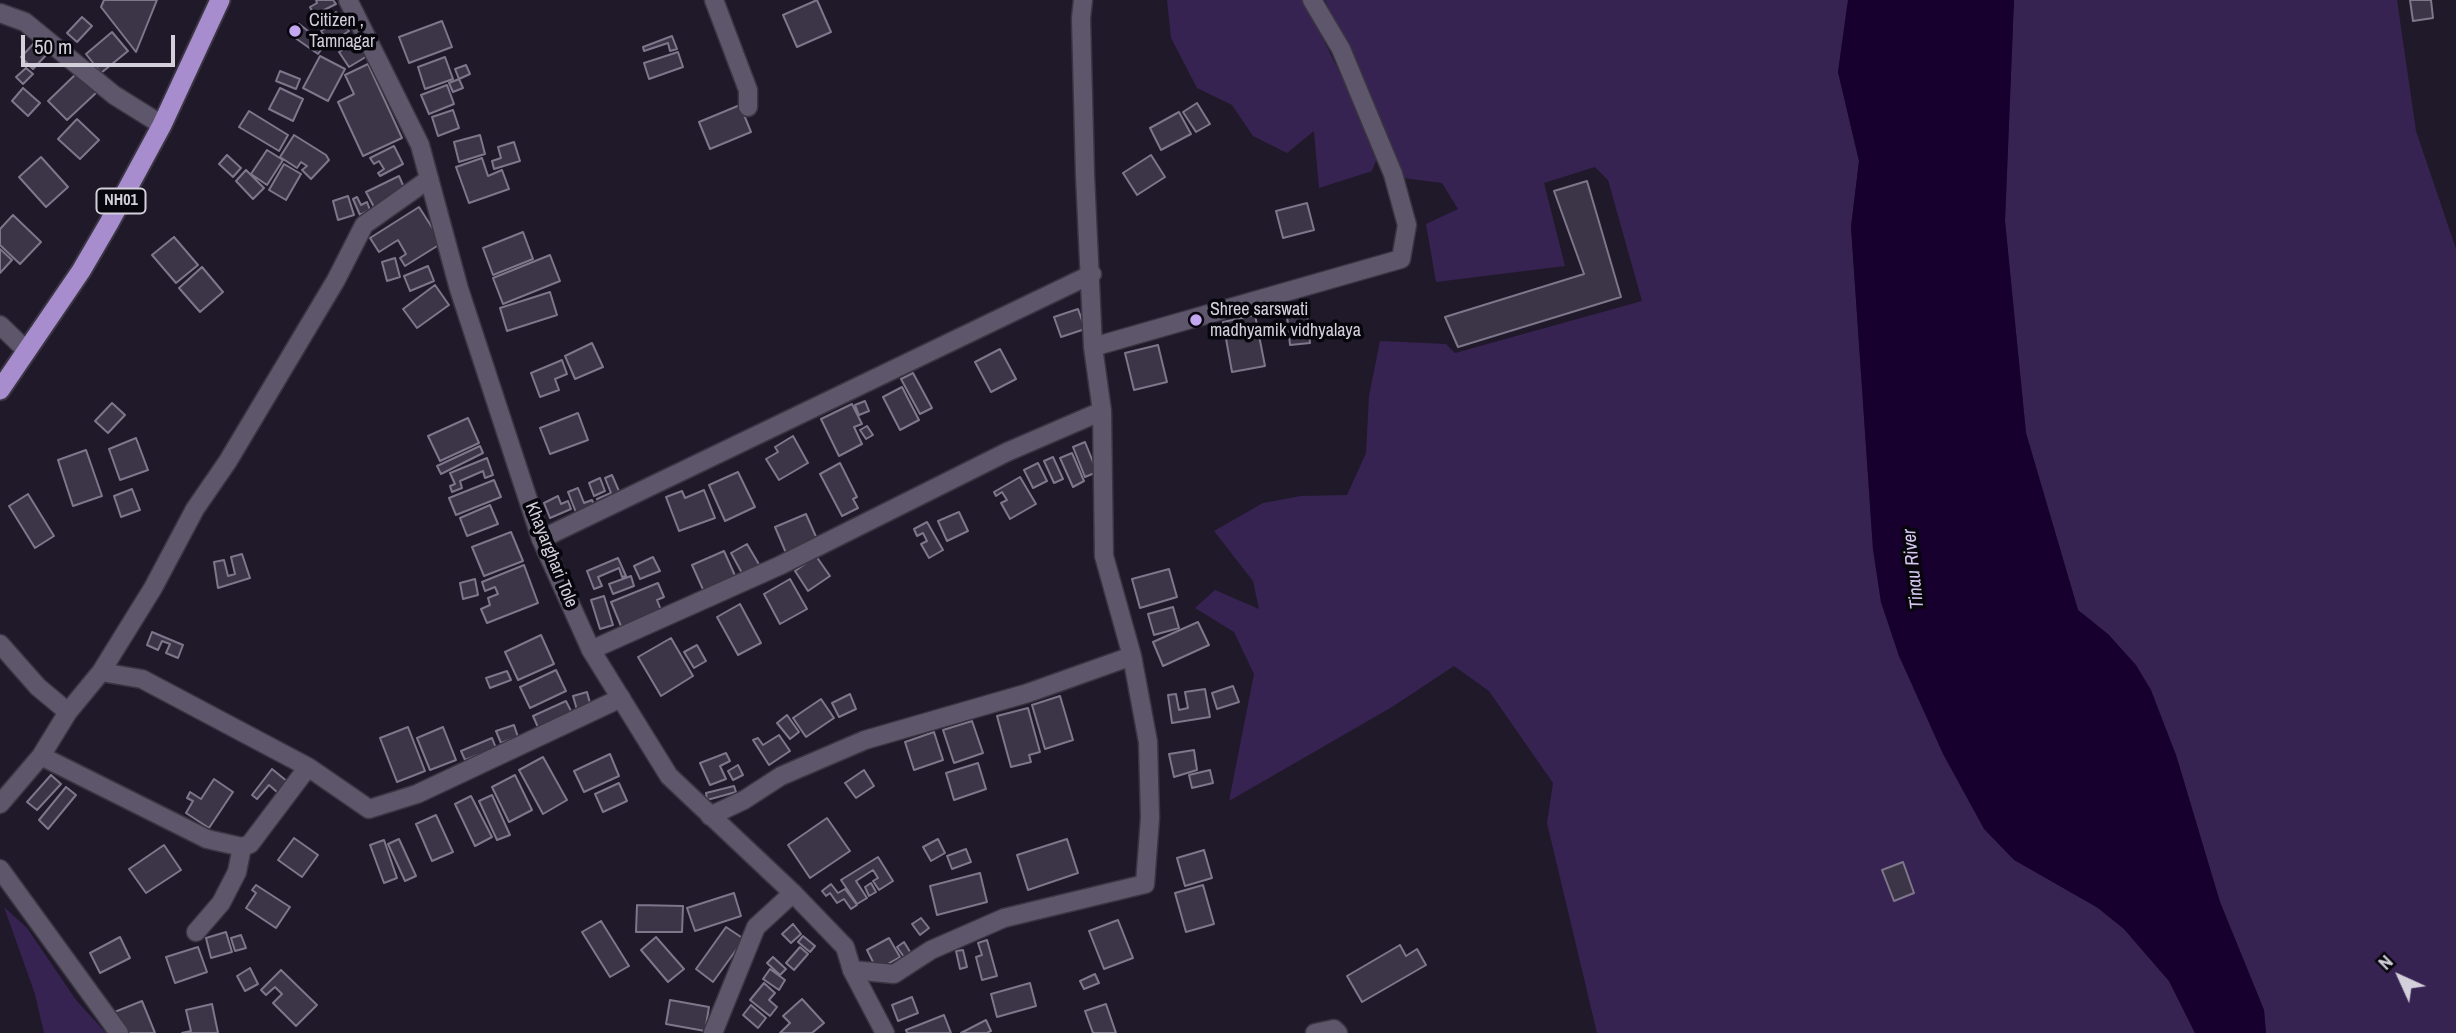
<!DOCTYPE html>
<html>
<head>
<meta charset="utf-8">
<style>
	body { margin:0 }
	#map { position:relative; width:2456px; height:1033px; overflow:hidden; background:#20192a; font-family:"Archivo Narrow",sans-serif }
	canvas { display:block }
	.north { position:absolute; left:2365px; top:942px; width:70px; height:70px; -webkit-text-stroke:5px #08060d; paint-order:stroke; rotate:315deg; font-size:19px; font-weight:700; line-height:28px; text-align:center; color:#d3cfdb }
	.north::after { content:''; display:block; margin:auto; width:24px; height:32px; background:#d3cfdb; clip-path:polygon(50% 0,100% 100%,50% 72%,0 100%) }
	.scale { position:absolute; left:21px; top:35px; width:154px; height:32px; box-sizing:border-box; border:4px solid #d3cfdb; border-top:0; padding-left:9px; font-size:21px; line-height:24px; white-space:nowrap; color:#d3cfdb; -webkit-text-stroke:5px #08060d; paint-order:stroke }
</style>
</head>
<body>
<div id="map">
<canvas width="2456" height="1033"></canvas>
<div class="north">N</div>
<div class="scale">50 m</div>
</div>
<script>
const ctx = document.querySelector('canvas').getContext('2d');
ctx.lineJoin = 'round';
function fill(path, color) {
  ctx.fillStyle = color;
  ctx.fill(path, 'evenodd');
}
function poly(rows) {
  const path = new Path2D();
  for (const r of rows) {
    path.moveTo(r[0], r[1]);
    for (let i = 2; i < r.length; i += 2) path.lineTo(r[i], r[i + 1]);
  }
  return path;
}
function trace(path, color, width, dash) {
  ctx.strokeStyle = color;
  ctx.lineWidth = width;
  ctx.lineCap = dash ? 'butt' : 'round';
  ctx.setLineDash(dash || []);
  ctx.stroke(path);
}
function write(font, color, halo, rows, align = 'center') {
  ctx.font = font + ' "Archivo Narrow",sans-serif';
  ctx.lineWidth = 7;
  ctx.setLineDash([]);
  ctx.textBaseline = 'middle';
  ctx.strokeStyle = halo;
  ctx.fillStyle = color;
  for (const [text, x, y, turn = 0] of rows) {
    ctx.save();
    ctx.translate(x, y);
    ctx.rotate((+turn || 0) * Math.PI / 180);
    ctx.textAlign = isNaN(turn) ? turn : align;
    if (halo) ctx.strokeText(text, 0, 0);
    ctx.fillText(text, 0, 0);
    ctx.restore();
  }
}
fill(poly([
	[1167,0,1304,0,1379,153,1372,171,1319,188,1314,131,1287,153,1253,136,1232,105,1197,88,1171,38],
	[1325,0,1848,0,1838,72,1859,161,1851,227,1873,549,1881,602,1899,656,2098,908,2124,929,2169,981,2195,1033,1597,1033,1547,823,1553,783,1489,691,1454,666,1392,707,1229,801,1254,674,1234,632,1195,608,1215,590,1259,609,1253,581,1214,531,1263,503,1301,496,1347,495,1366,453,1369,396,1380,341,1446,344,1455,353,1642,301,1608,180,1595,167,1544,183,1565,266,1436,282,1426,224,1458,209,1442,183,1403,178],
	[2014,0,2397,0,2416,131,2456,249,2456,1033,2266,1033,2264,1010,2220,902,2176,755,2109,635,2078,610,2026,433,2016,333,2005,221],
	[4,907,27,928,76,1000,106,1033,44,1033,35,994]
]), '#372351');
fill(poly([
	[1848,0,2014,0,2005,221,2026,433,2078,610,2109,635,2136,665,2151,690,2176,755,2220,902,2264,1010,2266,1033,2195,1033,2169,981,2124,929,2098,908,2014,860,1984,829,1943,754,1899,656,1881,602,1873,549,1851,227,1859,161,1838,72]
]), '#17002e');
const building = poly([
	[104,0,157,0,136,52,101,7,104,0],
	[316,0,333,0,336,4,314,15,310,7,317,3,316,0],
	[817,0,831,32,797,47,783,15,817,0],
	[2410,0,2431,0,2433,18,2413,21,2410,0],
	[336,12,349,31,329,44,321,31,326,28,322,21,336,12],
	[82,17,92,26,77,42,67,33,82,17],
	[442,21,452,47,409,63,399,37,442,21],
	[299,24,325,44,318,54,291,35,299,24],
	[112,32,128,51,101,73,86,54,112,32],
	[672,36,677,49,670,51,668,43,644,51,643,47,672,36],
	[359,39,369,55,349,67,339,52,359,39],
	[37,40,49,52,33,69,21,57,37,40],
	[678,52,683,67,649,79,644,63,678,52],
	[320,56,345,69,328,101,303,88,320,56],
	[445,57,453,79,425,89,418,67,445,57],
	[368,64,402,138,363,156,338,102,354,94,345,75,368,64],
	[466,65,470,74,459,79,455,69,466,65],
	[26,68,33,74,23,84,16,77,26,68],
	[280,71,300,79,296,89,276,81,280,71],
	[78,72,97,92,67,120,48,101,78,72],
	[459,79,463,88,453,92,449,83,459,79],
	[447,85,454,104,429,114,421,95,447,85],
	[23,88,40,103,28,116,12,101,23,88],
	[280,88,303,99,293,121,269,109,280,88],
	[1197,103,1210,124,1196,132,1183,112,1197,103],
	[740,105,751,132,710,149,699,122,740,105],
	[453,110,459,128,438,136,432,117,453,110],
	[249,111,288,135,279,151,239,127,249,111],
	[1179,112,1191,134,1161,150,1150,128,1179,112],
	[77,119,99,140,80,159,58,139,77,119],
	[294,135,326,155,329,160,311,179,302,170,307,166,301,162,297,168,280,157,294,135],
	[480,135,485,154,459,162,454,142,480,135],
	[514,142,520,161,494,169,492,161,501,158,498,147,514,142],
	[394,146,403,164,380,176,378,173,384,169,379,161,374,164,370,158,394,146],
	[267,150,283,160,267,185,251,174,267,150],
	[227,155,241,168,233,177,219,164,227,155],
	[1151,155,1165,177,1137,195,1123,173,1151,155],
	[41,157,68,187,46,207,19,177,41,157],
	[482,158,488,176,502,170,509,189,469,203,456,167,482,158],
	[284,164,301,174,286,200,269,190,284,164],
	[246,170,264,188,253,199,236,181,246,170],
	[399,176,407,194,375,209,366,192,399,176],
	[1587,181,1621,297,1458,347,1445,317,1584,274,1554,191,1587,181],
	[348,196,354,215,338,220,333,201,348,196],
	[357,197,361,205,367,202,370,210,360,215,353,199,357,197],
	[1307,203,1314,230,1283,238,1276,211,1307,203],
	[419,207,442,243,405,266,400,258,406,254,398,240,379,252,370,238,419,207],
	[13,215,41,242,20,264,0,245,0,229,13,215],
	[523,232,533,259,493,275,483,248,523,232],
	[174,237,198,265,176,283,152,255,174,237],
	[0,249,12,260,0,273,0,249],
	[550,255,560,281,503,304,493,278,550,255],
	[395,258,400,277,387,281,382,262,395,258],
	[428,266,434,281,410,291,404,276,428,266],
	[202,267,223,292,200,312,179,288,202,267],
	[435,285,449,305,417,328,403,309,435,285],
	[550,292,557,315,507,331,500,308,550,292],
	[1078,309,1085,329,1061,337,1054,317,1078,309],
	[1307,314,1310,343,1290,345,1287,316,1307,314],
	[1255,315,1265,366,1232,372,1223,322,1255,315],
	[592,343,603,367,575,379,565,356,592,343],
	[1158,345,1167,382,1134,390,1125,353,1158,345],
	[1000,349,1016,379,991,392,975,362,1000,349],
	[562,360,567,374,555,379,559,390,540,397,531,373,562,360],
	[913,373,932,408,920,414,901,379,913,373],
	[902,387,919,420,900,430,883,397,902,387],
	[865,401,869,411,859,415,855,405,865,401],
	[112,403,125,415,108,433,95,421,112,403],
	[852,404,862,424,854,427,862,444,839,456,821,419,852,404],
	[578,413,588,440,550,454,540,428,578,413],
	[468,418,479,443,440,461,428,436,468,418],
	[867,426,873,435,866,439,860,430,867,426],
	[793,436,808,463,779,480,766,459,778,452,775,447,793,436],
	[136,438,148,470,120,480,109,449,136,438],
	[1085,442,1097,472,1085,477,1073,447,1085,442],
	[480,446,483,453,441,474,437,466,480,446],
	[86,450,102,496,73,506,58,460,86,450],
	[1072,453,1084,481,1073,487,1060,458,1072,453],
	[1053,457,1063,479,1054,483,1044,461,1053,457],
	[487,458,493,475,485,478,483,471,460,481,462,488,452,492,450,486,455,484,450,473,487,458],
	[840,463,857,497,853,499,858,508,842,516,820,474,840,463],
	[1038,463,1047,481,1033,488,1024,470,1038,463],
	[738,472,755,507,725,521,709,485,738,472],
	[612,475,622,498,600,507,597,499,611,493,605,478,612,475],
	[1020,477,1036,504,1010,519,1001,503,1007,500,1002,492,996,496,994,492,1020,477],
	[600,478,605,491,594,496,589,483,600,478],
	[494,480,501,497,456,515,449,498,494,480],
	[578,488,584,503,592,500,595,507,577,515,568,492,578,488],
	[132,489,140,510,121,517,114,496,132,489],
	[704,490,715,518,679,531,666,497,682,491,685,498,704,490],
	[28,494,54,536,35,548,9,506,28,494],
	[558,496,561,504,568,501,571,509,550,518,544,503,558,496],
	[490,505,498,524,467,536,460,518,490,505],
	[959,512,968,531,947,541,938,521,959,512],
	[806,514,817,539,786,553,775,527,806,514],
	[927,522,943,550,929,558,921,544,927,541,923,533,917,536,914,529,927,522],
	[511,532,523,561,484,576,472,547,511,532],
	[747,544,760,566,743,575,731,553,747,544],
	[724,551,737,580,705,594,692,565,724,551],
	[242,554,250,578,218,588,214,562,224,560,228,576,235,574,231,557,242,554],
	[816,556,830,576,808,591,795,571,816,556],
	[653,557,660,571,640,579,634,566,653,557],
	[618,558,626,576,622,577,619,568,598,577,602,586,594,589,587,571,618,558],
	[524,565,538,603,487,623,481,609,490,605,488,598,498,594,495,587,485,591,482,582,524,565],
	[1169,569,1177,597,1140,608,1132,579,1169,569],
	[631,576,634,586,613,594,609,584,631,576],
	[475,579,478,595,463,599,460,583,475,579],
	[790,579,807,609,780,624,764,594,790,579],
	[658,583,664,597,657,600,663,615,623,631,611,602,658,583],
	[604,596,613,625,600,629,591,600,604,596],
	[740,604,761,643,738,655,717,617,740,604],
	[1173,607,1179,628,1154,635,1148,614,1173,607],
	[1198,622,1209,645,1163,666,1153,642,1198,622],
	[152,632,183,645,178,658,166,653,170,644,162,641,158,650,147,645,152,632],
	[541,635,554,664,518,680,505,652,541,635],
	[671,638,693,676,661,696,638,657,671,638],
	[697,645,706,661,694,668,684,652,697,645],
	[556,670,566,691,530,708,520,687,556,670],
	[507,671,511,680,490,688,486,678,507,671],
	[1233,686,1239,702,1217,709,1212,693,1233,686],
	[1205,689,1210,717,1172,723,1168,695,1176,694,1179,710,1188,708,1185,692,1205,689],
	[587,692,591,707,577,710,573,696,587,692],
	[850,694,856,709,839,717,832,703,850,694],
	[1060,696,1073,740,1045,749,1032,705,1060,696],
	[821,699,834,718,806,737,793,718,821,699],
	[566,701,574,717,540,732,533,716,566,701],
	[1028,708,1040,752,1029,755,1031,762,1011,767,997,716,1028,708],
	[787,715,799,732,790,739,777,723,787,715],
	[972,721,983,753,954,763,943,730,972,721],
	[514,725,518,737,501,743,496,731,514,725],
	[408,727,425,771,397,782,380,738,408,727],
	[443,727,456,760,430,770,417,738,443,727],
	[934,732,943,760,914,770,905,742,934,732],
	[779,735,790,751,769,765,753,740,758,738,763,745,779,735],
	[492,738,496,748,465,760,461,751,492,738],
	[1194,750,1197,770,1174,777,1169,754,1194,750],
	[726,753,730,761,720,766,726,779,710,785,700,763,726,753],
	[610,754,619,776,584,792,574,771,610,754],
	[543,757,567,800,543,814,519,770,543,757],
	[978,763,986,789,954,800,946,773,978,763],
	[738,765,743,775,733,780,728,771,738,765],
	[272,769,288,782,278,793,269,785,257,799,252,795,272,769],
	[864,770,874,786,856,798,845,783,864,770],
	[1210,770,1213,783,1192,788,1189,775,1210,770],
	[51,775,61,784,37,810,27,802,51,775],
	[515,775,532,810,509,822,492,787,515,775],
	[214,779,233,792,209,828,186,813,193,801,187,798,190,792,201,799,214,779],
	[619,783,627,801,603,812,595,794,619,783],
	[734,786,736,792,707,800,706,793,734,786],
	[66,787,76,795,48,829,39,820,66,787],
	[492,795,510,835,497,840,479,801,492,795],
	[471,796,492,837,475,846,455,804,471,796],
	[436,815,453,852,432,861,416,824,436,815],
	[827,818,850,851,810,878,788,845,827,818],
	[294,838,318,855,302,877,278,860,294,838],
	[399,839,416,876,405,881,388,844,399,839],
	[938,839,945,853,931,861,923,847,938,839],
	[1067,839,1078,873,1028,890,1017,855,1067,839],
	[384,840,397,878,384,883,370,845,384,840],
	[164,845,181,870,146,893,129,869,164,845],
	[966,849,971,862,952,869,947,856,966,849],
	[1204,850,1212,878,1185,886,1177,858,1204,850],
	[878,857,893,881,879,890,873,881,878,878,873,870,856,881,867,898,857,904,841,880,878,857],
	[1903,862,1914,893,1894,901,1882,870,1903,862],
	[980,873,987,902,937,915,930,886,980,873],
	[871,883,876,892,869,896,865,887,871,883],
	[831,884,838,893,845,889,857,905,851,909,844,899,837,903,830,893,826,896,822,891,831,884],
	[256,885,290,907,276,928,246,908,256,893,252,890,256,885],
	[1203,885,1214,924,1186,932,1175,893,1203,885],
	[734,893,741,916,695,931,687,908,734,893],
	[637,905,683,906,682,932,636,932,637,905],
	[921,918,929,928,920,935,912,924,921,918],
	[1118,920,1133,958,1104,969,1089,931,1118,920],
	[601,921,629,966,610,977,582,932,601,921],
	[793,924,801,934,791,943,782,934,793,924],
	[726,927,744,939,713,982,696,969,726,927],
	[226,932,232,952,211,958,206,938,226,932],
	[241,935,246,948,235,951,231,938,241,935],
	[803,936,815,946,810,952,798,942,803,936],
	[120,937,130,958,100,973,90,953,120,937],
	[656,937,684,969,668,982,641,950,656,937],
	[889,938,900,957,877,970,867,950,889,938],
	[987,940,997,976,982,980,976,957,982,955,978,943,987,940],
	[904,942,912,955,906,960,897,947,904,942],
	[1400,945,1406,956,1417,949,1426,965,1362,1002,1347,976,1400,945],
	[198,947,207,972,175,983,166,957,198,947],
	[800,947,808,954,794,970,786,963,800,947],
	[963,950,967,967,960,969,956,951,963,950],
	[773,957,786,969,780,975,767,963,773,957],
	[250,968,258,984,245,991,237,976,250,968],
	[770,969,785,980,779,990,763,979,770,969],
	[281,970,317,1005,296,1026,273,1003,282,994,275,987,266,995,261,990,281,970],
	[1095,974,1099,983,1084,989,1080,981,1095,974],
	[764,983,775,993,769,1000,777,1007,770,1016,750,1000,764,983],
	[1030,983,1036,1006,997,1017,991,994,1030,983],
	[912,997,918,1013,898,1021,892,1005,912,997],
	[802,999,824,1023,812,1033,780,1033,790,1023,783,1016,802,999],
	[670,1000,709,1007,705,1031,666,1024,670,1000],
	[142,1001,155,1033,120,1033,112,1013,142,1001],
	[212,1004,218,1033,182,1033,191,1031,186,1010,212,1004],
	[1106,1004,1116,1033,1093,1033,1085,1011,1106,1004],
	[751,1005,766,1018,758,1028,743,1015,751,1005],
	[944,1015,951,1033,907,1033,906,1030,944,1015],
	[986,1020,991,1031,987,1033,961,1033,986,1020]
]);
fill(building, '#3c3547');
trace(building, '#7e768b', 2);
const minor = poly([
	[714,0,748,90,748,107],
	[0,13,25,22,114,95,162,125],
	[0,325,27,351],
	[1093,347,1401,259,1407,225,1393,174,1341,49,1312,0],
	[541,539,1092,274],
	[0,644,38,687,68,712,101,672,153,588,195,509,228,461,336,280,364,225,429,179],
	[591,650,781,565,1007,452,1102,411],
	[101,672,142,679,308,767,369,809,417,794,621,698],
	[41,756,207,839,242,847,250,844,308,767],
	[0,804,41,756,68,712],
	[710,816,744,800,781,776,865,740,1028,693,1132,656],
	[0,869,119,1033],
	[196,932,221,903,237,872,242,847],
	[852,970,894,974,931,950,1004,918,1145,884,1150,818,1148,742,1132,656,1104,556,1102,411,1093,347,1085,175,1081,18,1083,0],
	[713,1033,756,927,793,893],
	[1315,1033,1334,1029,1338,1033]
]);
const tertiary = poly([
	[348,0,420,145,459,289,541,539,591,650,669,776,793,893,845,947,852,970,885,1033]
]);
const trunk = poly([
	[0,390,81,271,109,223,162,125,220,0]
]);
trace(minor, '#3a3542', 21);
trace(tertiary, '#3a3542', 21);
trace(trunk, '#3a3542', 23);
trace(minor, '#5e566a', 18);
trace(tertiary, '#5e566a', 18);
trace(trunk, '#a78dcd', 19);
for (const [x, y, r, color] of [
	[295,31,7,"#c4a7f1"],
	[1196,320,7,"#c4a7f1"]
]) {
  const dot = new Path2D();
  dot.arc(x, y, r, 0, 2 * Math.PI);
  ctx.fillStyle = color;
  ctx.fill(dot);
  trace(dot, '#08060d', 2.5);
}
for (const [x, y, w] of [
	[121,201,49]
]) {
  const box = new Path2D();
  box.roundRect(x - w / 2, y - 12.5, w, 25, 5);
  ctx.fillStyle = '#08060d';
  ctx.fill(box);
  trace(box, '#d3cfdb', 2);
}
write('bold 16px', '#d3cfdb', null, [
	["NH01",121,201]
]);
write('18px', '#d3cfdb', '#08060d', [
	["Citizen ,",309,21],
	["Tamnagar",309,42],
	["Shree sarswati",1210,310],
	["madhyamik vidhyalaya",1210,331]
], 'left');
write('18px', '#d3cfdb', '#08060d', [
	["Khayarghari Tole",551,555,68]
]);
write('italic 19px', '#d6c7f0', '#08060d', [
	["Tinau River",1914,569,-96]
]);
</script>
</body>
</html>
